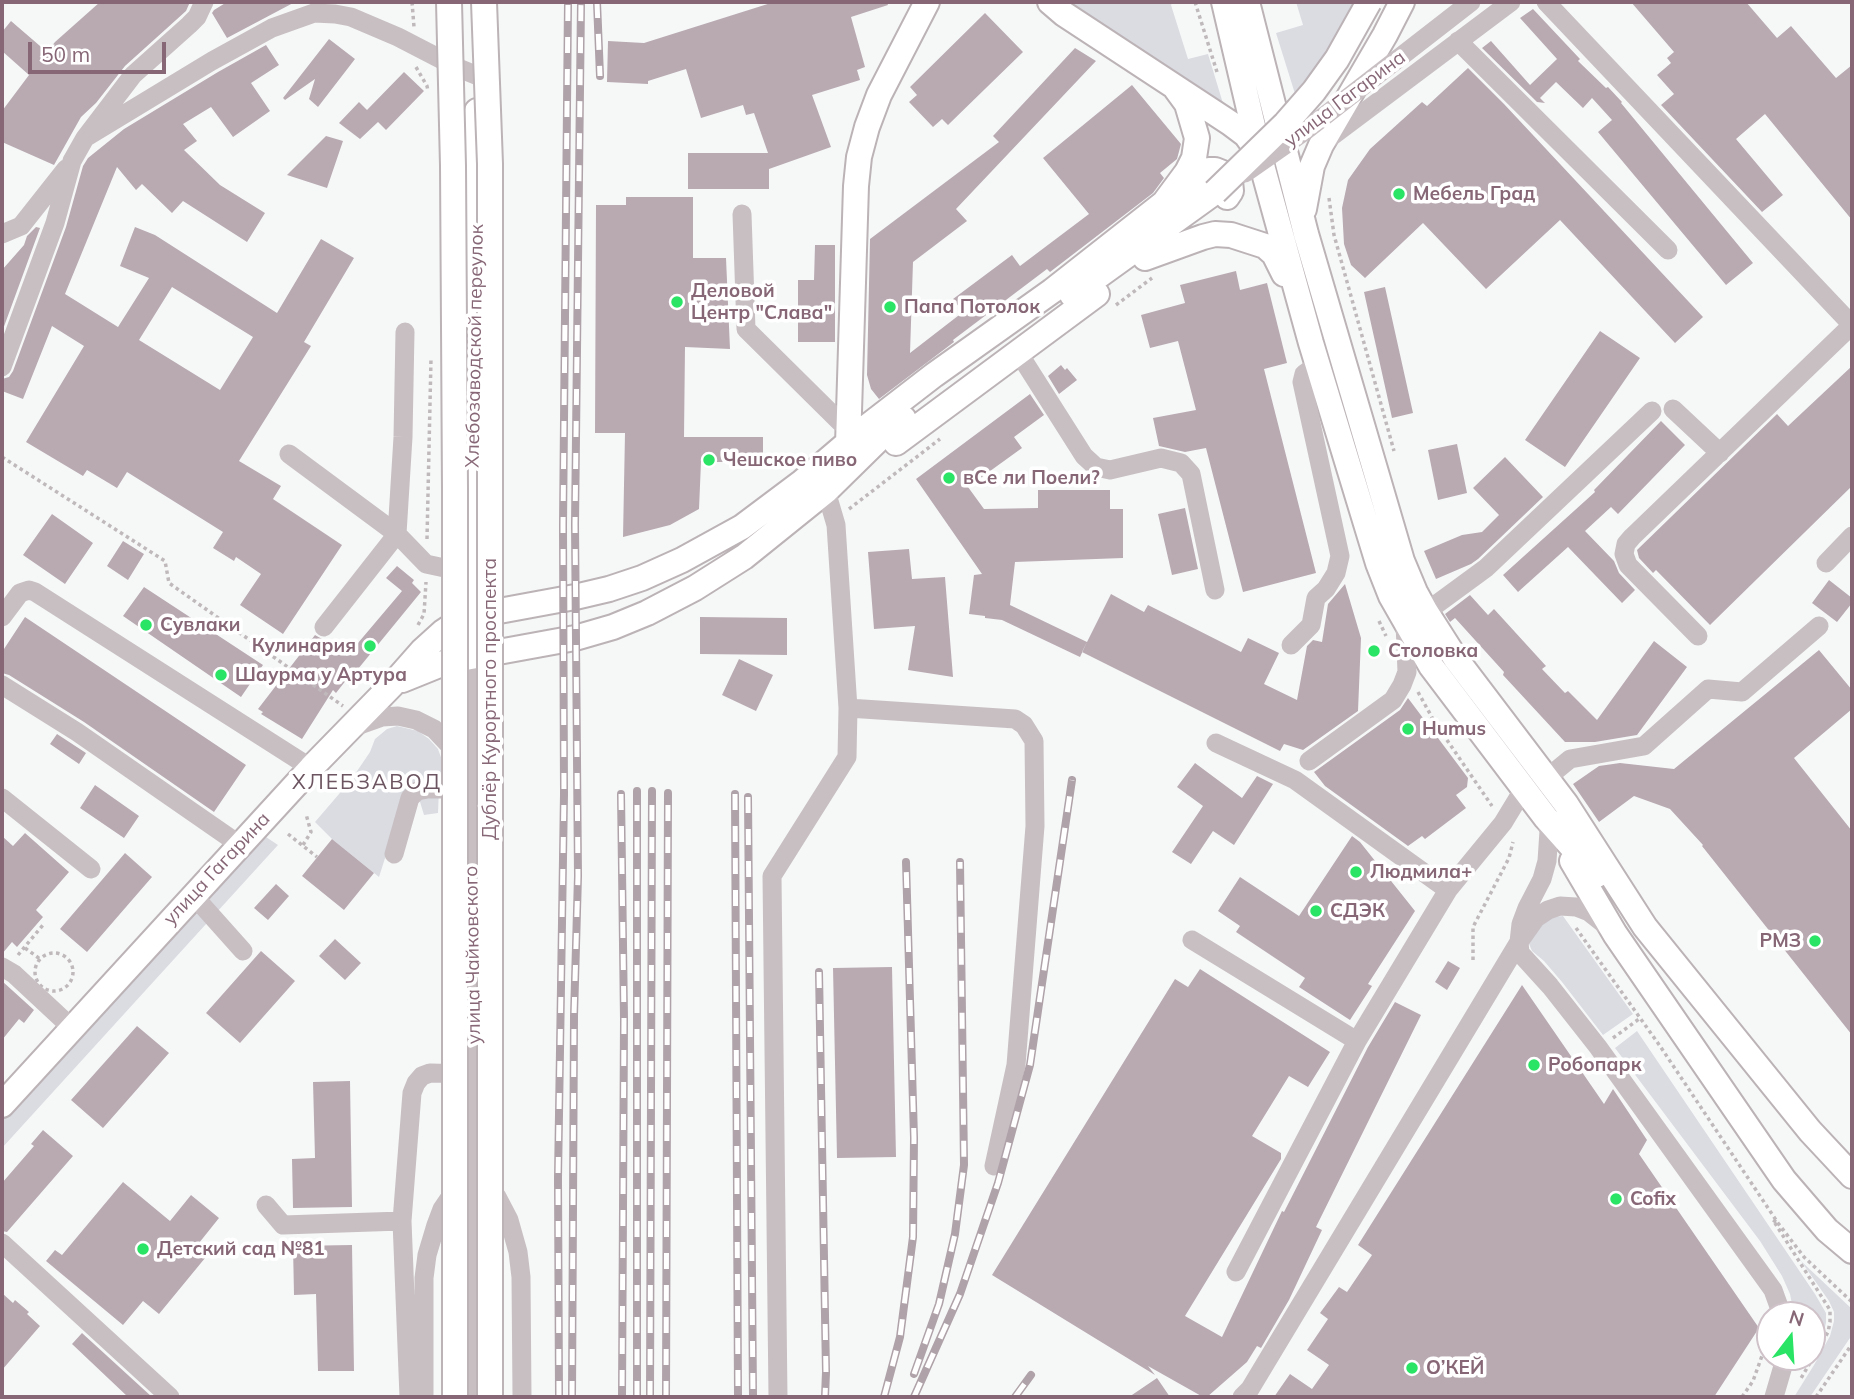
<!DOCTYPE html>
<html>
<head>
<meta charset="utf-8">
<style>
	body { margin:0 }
	#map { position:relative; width:1854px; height:1399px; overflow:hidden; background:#f6f8f8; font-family:Mulish,sans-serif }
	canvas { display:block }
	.frame { position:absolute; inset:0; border:4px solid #876776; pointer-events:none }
	.north { position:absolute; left:1756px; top:1301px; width:70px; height:70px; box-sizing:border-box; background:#fff; border:2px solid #cfc2c8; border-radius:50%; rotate:17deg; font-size:19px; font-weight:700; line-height:28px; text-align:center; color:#876776 }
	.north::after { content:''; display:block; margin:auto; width:24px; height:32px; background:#2ae466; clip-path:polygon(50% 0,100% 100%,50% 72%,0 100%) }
	.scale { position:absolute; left:28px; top:42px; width:138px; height:32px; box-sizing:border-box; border:4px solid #876776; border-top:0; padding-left:9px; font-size:21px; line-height:24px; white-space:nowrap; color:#876776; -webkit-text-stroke:5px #fff; paint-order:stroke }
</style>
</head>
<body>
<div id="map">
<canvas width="1854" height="1399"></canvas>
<div class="frame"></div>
<div class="north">N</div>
<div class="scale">50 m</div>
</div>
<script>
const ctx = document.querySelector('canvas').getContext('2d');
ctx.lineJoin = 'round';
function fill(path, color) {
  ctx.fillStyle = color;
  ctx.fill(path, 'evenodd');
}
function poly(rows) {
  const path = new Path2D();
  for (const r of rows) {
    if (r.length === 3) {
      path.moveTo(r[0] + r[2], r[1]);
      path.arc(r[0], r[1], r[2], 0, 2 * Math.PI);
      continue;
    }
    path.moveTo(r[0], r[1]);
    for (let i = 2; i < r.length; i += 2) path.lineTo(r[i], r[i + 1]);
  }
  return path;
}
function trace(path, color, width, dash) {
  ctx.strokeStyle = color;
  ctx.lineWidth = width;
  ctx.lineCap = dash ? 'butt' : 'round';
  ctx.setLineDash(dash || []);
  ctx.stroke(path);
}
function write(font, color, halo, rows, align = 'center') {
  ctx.font = font + ' Mulish,sans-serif';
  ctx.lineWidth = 7;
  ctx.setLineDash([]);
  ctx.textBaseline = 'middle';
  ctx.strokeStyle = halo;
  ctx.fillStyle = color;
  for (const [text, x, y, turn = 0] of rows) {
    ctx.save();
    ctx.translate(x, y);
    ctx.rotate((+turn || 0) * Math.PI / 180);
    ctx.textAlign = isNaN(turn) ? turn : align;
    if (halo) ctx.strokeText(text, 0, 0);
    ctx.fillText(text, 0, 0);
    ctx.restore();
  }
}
fill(poly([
	[1068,2,1173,2,1171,5,1188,59,1208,54,1225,110],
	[1296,2,1358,2,1341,32,1296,97,1276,33,1303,25],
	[397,726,418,731,429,739,438,749,443,763,439,789,438,813,424,815,417,792,387,852,379,877,332,839,315,822,351,780,370,752,375,739,387,729],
	[254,829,278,845,2,1148,2,1105],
	[1563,916,1633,1014,1603,1035,1562,982,1544,961,1532,951,1529,944,1532,931,1554,917],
	[1637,1031,1815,1294,1826,1313,1826,1323,1823,1335,1812,1355,1812,1315,1794,1315,1790,1294,1782,1276,1760,1241,1615,1048],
	[1801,1261,1852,1309,1852,1335,1810,1397,1794,1397,1814,1365,1830,1336,1834,1321,1834,1312,1829,1301]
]), '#dadce2');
fill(poly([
	[100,2,190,2,186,11,125,66,96,103,81,117,54,165,2,142,2,111,29,75,2,51,2,32,11,21,47,52,55,42],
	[227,2,295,2,227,38,212,13,214,10],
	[774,2,887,2,888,5,851,17,865,67,857,70,860,80,812,95,831,147,769,169,769,189,688,189,688,153,768,153,754,113,746,115,743,105,701,118,686,69,648,81,648,84,607,82,608,41,644,43],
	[1631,2,1746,2,1777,38,1791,26,1836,78,1852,65,1852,220,1765,114,1736,139,1783,195,1762,212,1661,105,1674,94,1657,75,1671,63,1667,58,1674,52],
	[1533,9,1580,59,1578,61,1606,88,1608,87,1622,102,1621,103,1753,263,1726,285,1598,132,1612,120,1592,98,1583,108,1556,82,1540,98,1545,103,1537,102,1482,48,1491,41,1530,85,1557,59,1520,18],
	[985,13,1023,52,948,125,942,119,933,127,909,102,917,95,910,87],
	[329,39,355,59,318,107,309,99,315,79,285,100,283,98],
	[266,45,279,65,251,83,270,111,233,137,211,107,183,124,197,141,184,150,220,185,265,213,247,242,183,201,172,213,142,184,136,190,117,167,65,294,118,327,149,278,120,266,135,227,155,235,277,313,321,239,354,258,304,342,311,346,239,461,281,486,273,499,342,545,283,634,240,605,261,574,236,557,234,561,213,548,223,532,127,472,117,488,87,470,83,476,26,442,84,346,52,326,23,399,2,391,2,379,9,377,13,371,66,227,83,166,88,158,124,129,218,72],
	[172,287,253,337,220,390,139,340],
	[1075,48,1096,61,956,209,967,221,913,262,910,353,963,312,953,299,1012,255,1020,266,1089,214,1043,158,1132,85,1181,144,1177,159,1160,173,1164,178,1153,193,1050,272,1047,269,953,340,954,342,879,399,871,389,867,375,870,239,999,142,993,136],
	[1468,68,1504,104,1703,317,1675,343,1560,220,1486,289,1423,223,1365,278,1351,265,1344,244,1342,208,1348,180,1370,149,1422,102,1427,106],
	[404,72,424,91,386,130,378,122,360,139,339,123,359,102,367,110],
	[326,136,343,141,327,188,287,175],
	[626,197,693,197,693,258,726,258,730,349,685,347,684,437,763,437,763,462,701,462,699,509,670,525,623,537,625,433,595,433,596,205,626,205],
	[36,227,40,228,2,332,2,270,24,245,27,236],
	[815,245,835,245,835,342,798,342,798,280,814,280],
	[1236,271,1240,290,1267,283,1287,363,1264,369,1316,573,1243,592,1206,448,1185,452,1159,446,1153,418,1196,410,1178,341,1150,348,1141,315,1185,303,1180,285],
	[1385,287,1413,413,1392,418,1364,292],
	[1600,331,1640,358,1565,467,1525,440],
	[1061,365,1065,370,1067,368,1077,380,1059,394,1048,376],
	[1852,366,1852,486,1710,625,1656,570,1653,573,1639,558,1637,550,1777,414,1788,426],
	[1030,394,1044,415,1014,437,1022,448,968,487,984,509,1038,508,1038,490,1110,490,1110,509,1123,509,1123,558,1015,562,1010,605,1087,642,1080,657,1002,620,985,618,985,616,969,614,974,575,982,574,916,479],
	[1661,421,1685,445,1618,514,1611,507,1585,531,1614,561,1619,573,1635,590,1622,603,1568,547,1518,592,1503,575,1595,492,1594,490],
	[1457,444,1467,493,1438,500,1428,450],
	[1505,457,1543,497,1478,559,1471,564,1436,579,1424,551,1462,535,1482,532,1499,515,1473,488],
	[1185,508,1198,569,1172,575,1158,514],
	[52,514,93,543,65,584,23,555],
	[123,541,144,554,128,580,107,566],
	[909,549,912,579,945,577,953,677,908,670,915,626,874,629,868,552],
	[397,566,414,580,412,583,421,592,349,680,347,679,336,693,333,690,302,739,261,714,263,712,258,709,315,635,322,639,327,639,347,656,402,591,386,578],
	[1829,580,1852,598,1852,603,1837,622,1812,603],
	[1345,584,1361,638,1358,711,1303,750,1284,744,1280,751,1082,652,1111,594,1144,612,1148,605,1241,652,1248,638,1279,653,1264,684,1297,700,1307,646,1313,640,1322,642,1328,604],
	[144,587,263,665,241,697,123,616],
	[1470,595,1488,615,1494,609,1546,666,1542,669,1565,693,1568,691,1597,720,1654,641,1687,667,1637,735,1595,742,1565,742,1503,675,1504,672,1455,618,1450,622,1445,614],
	[25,617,246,765,214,812,84,722,9,675,2,673,2,652],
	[700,617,787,618,787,655,700,654],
	[1819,650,1852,690,1852,709,1794,758,1852,831,1852,1035,1702,846,1703,845,1670,809,1634,796,1599,822,1573,784,1599,766,1620,763,1674,769],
	[739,659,773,675,756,711,722,695],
	[1408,698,1468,778,1467,787,1456,795,1466,808,1425,839,1422,836,1408,846,1325,786,1314,772,1400,710],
	[57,734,86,753,79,764,50,744],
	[1195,763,1242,798,1257,776,1273,784,1234,845,1213,831,1191,864,1172,852,1203,806,1177,787],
	[95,785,139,816,124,838,80,808],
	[25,833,69,872,36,910,43,917,17,947,12,942,2,954,2,836,13,846],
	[1352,836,1360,842,1415,911,1368,984,1372,986,1350,1020,1299,987,1305,978,1236,932,1240,926,1218,911,1240,877,1299,916],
	[332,839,374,873,344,910,302,876],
	[125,853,152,877,87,952,60,929],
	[276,884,289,896,268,920,254,908],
	[335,939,361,963,345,980,319,956],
	[261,951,295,981,240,1043,206,1013],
	[1448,961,1460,968,1447,990,1435,982],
	[892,967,896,1157,837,1158,833,968],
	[1200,969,1330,1052,1308,1087,1289,1076,1252,1136,1281,1153,1281,1159,1185,1316,1222,1337,1282,1211,1284,1212,1368,1047,1395,1002,1421,1015,1316,1227,1322,1230,1289,1300,1261,1348,1257,1346,1247,1362,1207,1397,1203,1397,1148,1366,1155,1375,992,1275,1175,979,1188,987],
	[2,981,34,1010,24,1023,19,1019,2,1040],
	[1522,985,1604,1104,1613,1089,1647,1140,1639,1154,1759,1328,1714,1397,1274,1397,1290,1374,1312,1389,1329,1365,1307,1350,1328,1319,1320,1313,1339,1287,1347,1292,1372,1255,1358,1245],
	[137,1026,169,1053,103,1128,71,1100],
	[350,1081,352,1207,293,1208,292,1159,315,1158,313,1082],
	[43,1130,73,1156,7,1232,2,1231,2,1183,34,1146,31,1144],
	[123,1182,170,1221,191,1195,219,1218,199,1243,210,1252,159,1314,143,1301,123,1325,46,1261,55,1250,62,1255],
	[352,1245,354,1371,318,1371,316,1294,294,1295,293,1246],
	[2,1293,13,1303,15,1300,29,1312,27,1314,40,1326,2,1370],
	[82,1333,152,1397,128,1397,72,1344],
	[1157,1378,1170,1397,1129,1397]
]), '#b9aab2');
const major = poly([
	[1050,2,1064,14,1230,123,1246,135,1256,149],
	[1224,2,1263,169,1311,343,1378,563,1391,596,1431,666,1546,818,1597,875],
	[1247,2,1306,234,1402,561,1415,592,1426,612,1456,659,1566,804,1645,927,1810,1131,1852,1176],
	[1180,191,1209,170,1215,170,1225,174,1230,181,1231,191,1227,197],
	[1304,209,1312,166,1321,145,1385,35,1402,2],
	[1145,258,1203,237,1215,234,1231,235,1265,246,1274,254,1284,274],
	[1072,295,1215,192],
	[896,443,1097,294],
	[848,444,856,186,859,157,867,127,879,95,927,2],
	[471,656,477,111],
	[402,680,449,661,575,638,613,627,647,613,695,588,744,557,826,491,882,436,904,419],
	[1572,861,1615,934,1784,1180,1827,1230,1852,1251],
	[2,1105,311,768,392,685,422,651,443,632,458,622,472,616,575,597,609,589,642,578,682,560,742,527,802,482,864,429,934,375,1052,291,1164,203,1187,172,1194,158,1197,138,1187,104,1176,89]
]);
trace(major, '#bcb3b7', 28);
trace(poly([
	[412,2,414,27],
	[1195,2,1217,72],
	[416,67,427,86,428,91],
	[1329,198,1334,235,1394,451],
	[1116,305,1152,278],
	[2,457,165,561,169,583,343,706],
	[849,509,940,439],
	[427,539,431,358],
	[1379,621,1386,636],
	[418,625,424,614,426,582],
	[1418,692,1434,721,1492,806],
	[288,834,317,857],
	[303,845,311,832,306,814],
	[1576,928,1660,1046,1778,1223,1804,1257,1852,1302],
	[25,948,40,959],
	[54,972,19],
	[18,955,43,925],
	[1473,960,1473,927,1509,858,1513,842],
	[1613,1038,1639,1019],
	[1776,1222,1773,1220,1830,1310,1830,1322,1828,1332,1800,1380],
	[1742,1397,1753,1381,1763,1353,1764,1320],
	[1816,1397,1852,1344]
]), '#c0b9bc', 3.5, [3.5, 3.5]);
trace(poly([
	[1546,2,1852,325],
	[1458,41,1668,250],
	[85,138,212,61,272,28,314,13,335,14,351,17,398,37,456,67,478,76],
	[1327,140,1511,2],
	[742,214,746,329,840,422,849,424],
	[2,234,21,226,66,169],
	[1018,352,1084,456,1096,467,1110,470,1161,458,1181,463,1191,474,1215,590],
	[2,367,55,223,72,161,85,138,133,75,189,25,197,17,204,2],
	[1673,409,1720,453],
	[289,454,397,534,426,564,468,573],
	[1826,563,1852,536],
	[1426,612,1486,568,1652,411],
	[2,617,20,593,29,590,35,592,311,768],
	[324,627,397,534,403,437,405,332],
	[1698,636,1628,565,1624,554,1626,544,1632,537,1852,325],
	[1291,645,1311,625,1316,598,1326,589,1336,573,1340,556,1302,382,1304,374,1318,364],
	[471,656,474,1075,472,1397],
	[2,685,77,732,240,845],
	[848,708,1015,719,1024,725,1034,741,1035,826,1016,1065,994,1166],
	[351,728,382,717,398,716,416,720,434,729,452,748,458,757],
	[1216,743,1295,780,1448,890,1357,1041,1236,1272],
	[1309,761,1393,700,1402,685,1407,672,1405,623],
	[1547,778,1570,759,1644,746,1708,689,1742,692,1819,626],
	[2,798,91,869],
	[1546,818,1549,831,1547,861,1542,879,1527,908,1521,924,1519,942,1520,953,1550,986,1598,1047,1773,1290,1782,1315],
	[394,854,410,798,417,791,428,789,466,789],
	[1448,890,1503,823,1520,795,1522,786],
	[193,895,243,951],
	[1192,940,1357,1041],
	[2,967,14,974,72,1028],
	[487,1186,497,1197,509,1220,518,1252,521,1277,522,1397],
	[266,1205,283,1225,402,1221],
	[2,1243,170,1397],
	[409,1397,402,1221,412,1093,416,1083,422,1076,430,1073,469,1074],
	[424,1397,424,1278,427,1255,436,1225,442,1209,457,1187],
	[778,1397,772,876,847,757,848,708,836,525,826,491],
	[1242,1397,1250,1389,1519,942,1536,918,1548,910,1560,906,1576,907,1589,912,1608,927],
	[1774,1397,1783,1366,1784,1357]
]), '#c8bfc3', 19);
trace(major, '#fff', 24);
const rail = poly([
	[597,2,600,76],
	[621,794,624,1019,622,1397],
	[735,794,738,1397],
	[748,797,753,1397],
	[819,972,826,1372,825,1397],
	[914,1374,939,1304,955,1234,964,1165,960,862],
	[559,1397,558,1178,564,794,563,525,568,2],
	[572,1397,574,1016,578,876,575,524,581,2],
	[637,1397,637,791],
	[650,1397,652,791],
	[666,1397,668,793],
	[884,1397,900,1337,913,1237,914,1138,906,862],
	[914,1397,960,1294,998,1183,1030,1065,1072,780],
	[1015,1397,1031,1375]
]);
trace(rail, '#afa2a8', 8);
trace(rail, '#fff', 5, [16]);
const majorBridge = poly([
	[449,2,453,166,455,488,455,1397],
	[484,2,490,164,490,1397],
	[1215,192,1286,123,1314,91,1337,59,1369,2]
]);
trace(majorBridge, '#bcb3b7', 28, []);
trace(poly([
	[1245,173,1305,131,1471,2]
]), '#c8bfc3', 19);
trace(majorBridge, '#fff', 24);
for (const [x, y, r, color] of [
	[1399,194,7,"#2ae466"],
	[677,302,7,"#2ae466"],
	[890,307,7,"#2ae466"],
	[709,460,7,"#2ae466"],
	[949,478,7,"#2ae466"],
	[146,625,7,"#2ae466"],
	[370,646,7,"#2ae466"],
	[1374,651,7,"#2ae466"],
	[221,675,7,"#2ae466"],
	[1408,729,7,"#2ae466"],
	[1356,872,7,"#2ae466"],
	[1316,911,7,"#2ae466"],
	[1815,941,7,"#2ae466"],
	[1534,1065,7,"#2ae466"],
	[1616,1199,7,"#2ae466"],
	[143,1249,7,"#2ae466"],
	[1412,1368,7,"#2ae466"]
]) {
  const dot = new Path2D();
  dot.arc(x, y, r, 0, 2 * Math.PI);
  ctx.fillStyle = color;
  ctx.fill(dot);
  trace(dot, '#fff', 2.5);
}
write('19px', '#876776', '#fff', [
	["улица Гагарина",1345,99,-37],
	["Хлебозаводской переулок",475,346,-89],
	["Дублёр Курортного проспекта",490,699,-90],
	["улица Гагарина",217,869,-47],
	["улица Чайковского",473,955,-91]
]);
write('bold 19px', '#876776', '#fff', [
	["Мебель Град",1413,194],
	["Деловой",691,291],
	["Центр \"Слава\"",691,313],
	["Папа Потолок",904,307],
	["Чешское пиво",723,460],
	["вСе ли Поели?",963,478],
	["Сувлаки",160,625],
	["Кулинария",356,646,"right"],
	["Столовка",1388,651],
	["Шаурма у Артура",235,675],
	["Humus",1422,729],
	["Людмила+",1370,872],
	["СДЭК",1330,911],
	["РМЗ",1801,941,"right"],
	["Робопарк",1548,1065],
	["Cofix",1630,1199],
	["Детский сад №81",157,1249],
	["О’КЕЙ",1426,1368]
], 'left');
ctx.letterSpacing = '2px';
write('21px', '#6c5560', '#fff', [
	["ХЛЕБЗАВОД",367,783]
]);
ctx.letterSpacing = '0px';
</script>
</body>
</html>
